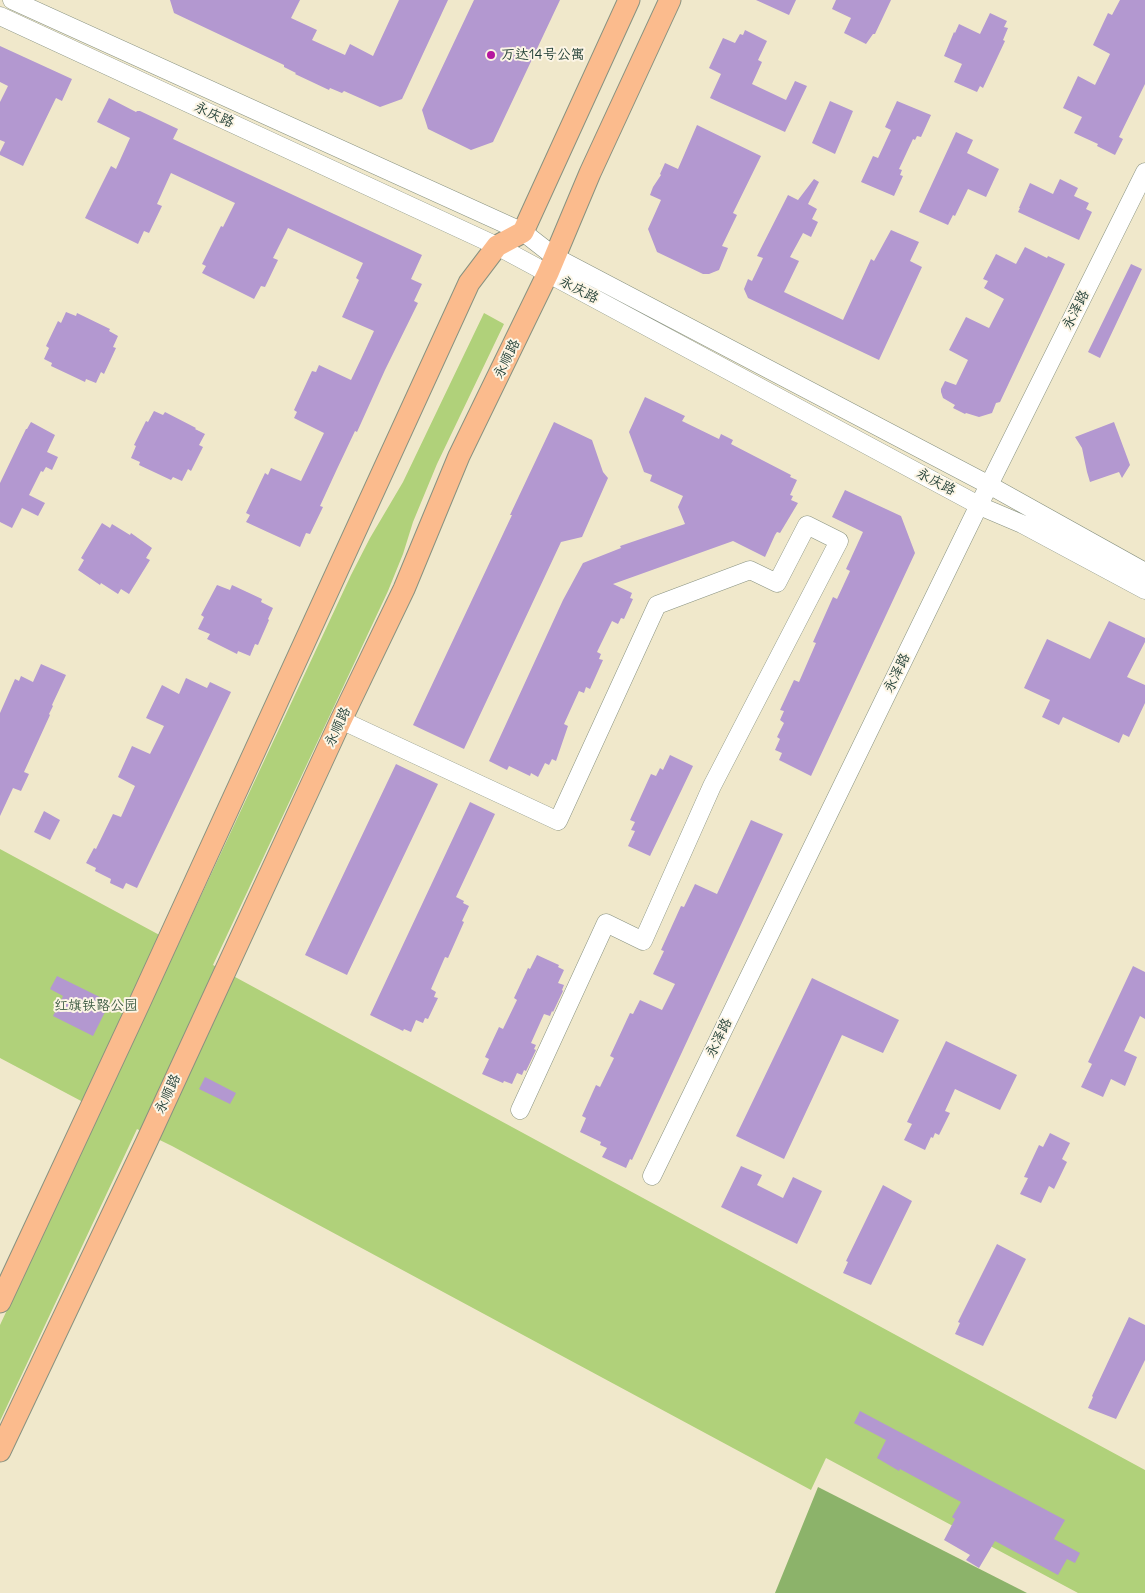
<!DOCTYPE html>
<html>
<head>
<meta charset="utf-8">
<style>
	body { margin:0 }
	canvas { display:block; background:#f0e8cb }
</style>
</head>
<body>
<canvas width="1145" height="1593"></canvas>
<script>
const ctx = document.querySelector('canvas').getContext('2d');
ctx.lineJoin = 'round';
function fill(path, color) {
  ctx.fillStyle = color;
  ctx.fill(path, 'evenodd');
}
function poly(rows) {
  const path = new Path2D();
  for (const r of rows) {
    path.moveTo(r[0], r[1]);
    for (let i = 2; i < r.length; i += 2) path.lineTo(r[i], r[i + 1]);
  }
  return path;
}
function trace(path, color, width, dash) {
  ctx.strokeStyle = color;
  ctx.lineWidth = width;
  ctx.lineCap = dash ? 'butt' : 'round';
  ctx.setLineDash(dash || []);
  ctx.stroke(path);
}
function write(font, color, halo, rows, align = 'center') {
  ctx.font = font + ' Delius,"LXGW WenKai TC",sans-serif';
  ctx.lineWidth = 4;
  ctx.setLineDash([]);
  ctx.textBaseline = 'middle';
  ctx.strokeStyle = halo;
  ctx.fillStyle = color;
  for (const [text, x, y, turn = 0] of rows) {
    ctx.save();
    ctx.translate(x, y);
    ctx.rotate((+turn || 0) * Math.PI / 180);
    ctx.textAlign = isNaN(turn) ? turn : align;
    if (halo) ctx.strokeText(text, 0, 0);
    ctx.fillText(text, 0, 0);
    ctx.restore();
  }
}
fill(poly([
	[484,313,504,324,437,464,413,522,403,554,388,591,213,965,1145,1470,1145,1593,1078,1593,826,1458,811,1490,172,1146,137,1129,0,1421,0,1325,100,1111,0,1058,0,849,178,945,351,575,370,538,403,482]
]), '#b0d17a');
fill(poly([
	[818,1487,1027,1593,775,1593]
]), '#8cb36a');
fill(poly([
	[170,0,300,0,291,18,317,30,312,40,345,55,350,44,373,56,399,0,448,0,402,99,380,107,344,91,342,93,330,88,329,90,295,74,296,73,284,67,284,65,174,13],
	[474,0,560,0,493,142,471,150,428,129,422,110],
	[756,0,796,0,789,15],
	[836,0,891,0,875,34,873,34,866,44,844,33,851,18,832,9],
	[1120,0,1145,0,1145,84,1119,137,1123,139,1115,155,1097,146,1098,144,1074,133,1082,117,1063,108,1078,76,1095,85,1110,54,1093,45,1108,13,1112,15],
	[990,13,1007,21,1004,27,1008,28,1003,40,1005,41,983,88,980,86,977,92,954,82,962,64,944,56,954,32,955,33,959,24,980,34],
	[745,30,767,41,758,60,762,62,752,84,786,100,795,81,807,86,785,132,710,98,721,74,709,68,723,38,735,43,740,34,743,35],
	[0,46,72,79,62,101,56,98,23,166,0,155,0,152,5,142,0,140,0,102,8,86,0,82],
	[109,98,136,112,137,111,140,111,178,129,173,139,422,255,411,279,422,284,414,301,418,303,385,370,357,432,355,431,337,469,320,506,323,507,310,534,306,533,300,547,246,522,250,515,246,513,265,473,268,475,271,468,301,481,324,433,294,418,297,412,294,410,312,371,316,372,319,365,351,380,361,359,374,331,342,317,359,280,356,278,363,263,288,228,273,258,278,260,265,287,261,286,254,299,202,273,206,266,202,264,221,226,223,227,235,203,171,173,157,204,162,206,149,233,144,231,138,244,85,218,111,166,116,169,130,138,97,122],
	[830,101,853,111,835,154,812,143],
	[897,101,931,115,921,137,917,136,915,140,913,139,899,169,902,170,900,175,903,176,894,196,861,182,873,156,878,158,891,130,885,127],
	[697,125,761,156,733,213,737,215,722,246,728,248,719,270,709,274,703,274,657,252,648,229,661,200,650,195,653,187,661,175,660,174,665,163,678,169],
	[956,132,973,140,967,153,999,169,986,197,968,189,955,216,953,215,948,225,919,212],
	[814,179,819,182,808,204,817,209,812,219,818,222,811,237,803,233,802,235,790,257,799,261,784,292,843,320,871,259,874,261,891,230,919,242,910,261,922,267,879,360,748,298,744,289,748,279,752,281,763,258,757,256,788,195,798,200],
	[1060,179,1078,188,1074,196,1089,203,1086,209,1092,212,1079,240,1018,212,1020,208,1019,208,1030,183,1053,194],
	[1025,247,1047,258,1048,256,1065,264,1000,402,996,403,992,413,979,417,966,413,965,414,953,408,955,405,943,398,941,392,941,389,945,381,956,385,968,360,949,350,966,317,989,328,1004,299,984,288,988,281,983,279,996,254,1016,264],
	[1131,264,1142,269,1100,358,1088,352],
	[66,312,76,316,77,313,110,329,109,331,118,336,113,347,116,348,104,374,101,372,96,383,86,379,85,382,51,366,52,363,44,359,49,348,46,346,58,321,61,323],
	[645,397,685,416,682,421,719,439,721,434,733,440,731,444,791,475,790,477,797,480,790,495,793,496,791,500,798,503,780,533,777,532,775,535,765,557,733,541,613,584,632,593,630,598,633,599,624,619,621,618,618,624,612,621,597,652,601,654,599,659,603,660,590,689,586,687,584,693,579,691,564,724,568,726,556,761,552,759,549,765,545,763,538,777,531,773,530,776,509,766,507,770,489,761,563,600,583,563,621,548,620,546,685,524,678,507,683,496,650,481,652,475,644,472,629,432],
	[154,411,163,415,165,412,196,428,195,429,205,434,199,445,203,447,191,471,188,469,182,481,173,477,171,480,139,465,140,462,131,458,136,446,134,445,146,421,148,422],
	[31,422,55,435,47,452,58,457,52,470,46,467,43,472,41,471,29,495,45,503,38,516,22,508,12,528,0,522,0,483,26,429,27,429],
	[554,422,592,440,603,472,608,478,582,537,561,542,464,749,413,725,512,515,510,515],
	[1114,422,1130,465,1122,478,1119,472,1090,482,1087,472,1082,448,1075,437],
	[845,490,901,516,915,553,811,776,779,760,782,753,775,750,780,739,777,737,784,723,780,720,784,711,780,710,794,680,799,682,816,643,813,642,833,597,837,599,850,571,846,569,863,532,832,517],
	[102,523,110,528,112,524,130,535,131,533,152,548,146,558,150,560,129,594,121,589,118,594,101,583,100,585,78,570,84,560,81,558],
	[217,585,230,590,232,585,262,599,261,602,273,608,268,619,269,620,258,645,255,644,250,656,238,651,237,654,207,639,210,634,198,629,204,617,201,615],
	[1109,621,1145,638,1145,642,1127,677,1145,685,1145,703,1129,737,1123,734,1119,743,1063,717,1059,725,1042,717,1050,700,1024,688,1047,639,1090,659],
	[41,664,66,675,52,705,53,706,49,714,50,715,24,772,29,774,21,791,13,788,0,816,0,713,15,679,19,681,21,676,33,682],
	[186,678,207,688,210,682,231,692,137,888,126,883,123,889,110,883,111,879,95,871,96,868,86,863,94,848,96,849,113,814,121,817,135,786,118,777,132,746,150,754,164,726,146,718,162,685,179,694],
	[670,755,693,766,650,856,628,846,635,831,631,830,635,822,630,820,651,774,656,776,660,768,663,770],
	[396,764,438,784,347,975,305,955],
	[470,802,495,814,456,897,464,901,463,903,469,906,462,921,464,922,448,958,445,957,431,989,436,992,434,997,438,998,428,1019,425,1018,423,1023,416,1020,411,1032,404,1029,403,1031,370,1015],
	[44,811,60,820,50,840,34,832],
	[751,820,783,834,632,1160,630,1159,626,1168,602,1157,607,1148,600,1145,601,1142,580,1132,586,1118,582,1116,596,1085,600,1087,614,1058,610,1056,630,1013,633,1014,640,1000,662,1010,675,984,653,974,664,951,661,950,681,906,684,907,695,884,717,894],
	[537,955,559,965,558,967,564,970,558,983,564,985,562,990,563,991,553,1012,552,1011,550,1016,544,1014,531,1043,536,1045,534,1049,536,1050,526,1071,524,1070,522,1075,517,1073,512,1084,504,1081,503,1083,482,1074,489,1059,485,1057,499,1027,503,1029,517,1000,514,998,528,968,530,969],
	[1133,966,1145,972,1145,1019,1140,1016,1124,1051,1137,1057,1125,1086,1111,1079,1103,1097,1081,1087,1092,1064,1088,1062],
	[57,976,110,1002,93,1036,53,1016,63,996,50,989],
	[812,978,899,1020,883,1053,842,1035,784,1159,736,1136],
	[946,1041,1017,1075,1000,1110,955,1089,945,1111,950,1113,939,1135,935,1133,933,1138,931,1137,925,1150,904,1140,912,1124,907,1122],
	[205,1077,236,1093,230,1104,199,1089],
	[1050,1133,1070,1143,1062,1159,1067,1162,1054,1189,1049,1186,1041,1203,1020,1194,1028,1178,1024,1177,1039,1145,1043,1147],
	[741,1166,762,1175,757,1185,783,1198,793,1177,822,1191,797,1244,721,1207],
	[883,1185,912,1201,871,1285,843,1273,848,1262,846,1261],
	[997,1244,1026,1259,983,1346,955,1334,960,1323,958,1322],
	[1129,1317,1145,1325,1145,1360,1116,1419,1088,1408,1093,1397,1092,1396],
	[860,1411,1065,1520,1054,1539,1080,1553,1075,1563,1067,1559,1058,1575,995,1541,979,1568,966,1560,970,1555,944,1540,955,1519,952,1517,961,1502,900,1469,899,1471,877,1458,886,1440,854,1423]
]), '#b398d0');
const minor = poly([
	[12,0,523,232,555,257,989,485,1145,572],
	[0,16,497,246,982,507,1022,524,1145,590],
	[341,720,558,821,657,605,750,570,777,583,807,525,839,541,712,786,643,941,606,923,520,1110],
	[652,1176,979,505,1145,172]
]);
const major = poly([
	[0,1302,139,1004,469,283,497,246,523,232,629,0],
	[0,1451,146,1143,341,720,404,589,459,456,548,273,590,173,670,0]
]);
trace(minor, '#889280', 19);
trace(major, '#889280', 23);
trace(minor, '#fff', 18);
trace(major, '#fbbb8d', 21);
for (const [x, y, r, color] of [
	[491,55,5,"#b5179e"]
]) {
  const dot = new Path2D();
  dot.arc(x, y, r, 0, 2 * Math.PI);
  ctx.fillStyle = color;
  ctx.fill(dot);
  trace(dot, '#fcf5e5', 2);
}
write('14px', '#1f3d34', '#fcf5e5', [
	["万达14号公寓",501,55]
], 'left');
write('14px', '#1f3d34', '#fcf5e5', [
	["永庆路",214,115,25],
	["永庆路",579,290,28],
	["永泽路",1076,310,-63],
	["永顺路",507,359,-64],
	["永庆路",936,482,28],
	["永泽路",897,673,-64],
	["永顺路",338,727,-65],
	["永泽路",719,1038,-64],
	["永顺路",168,1094,-65]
]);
write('14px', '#3c5b42', '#fcf5e5', [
	["红旗铁路公园",96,1006]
]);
</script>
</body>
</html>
